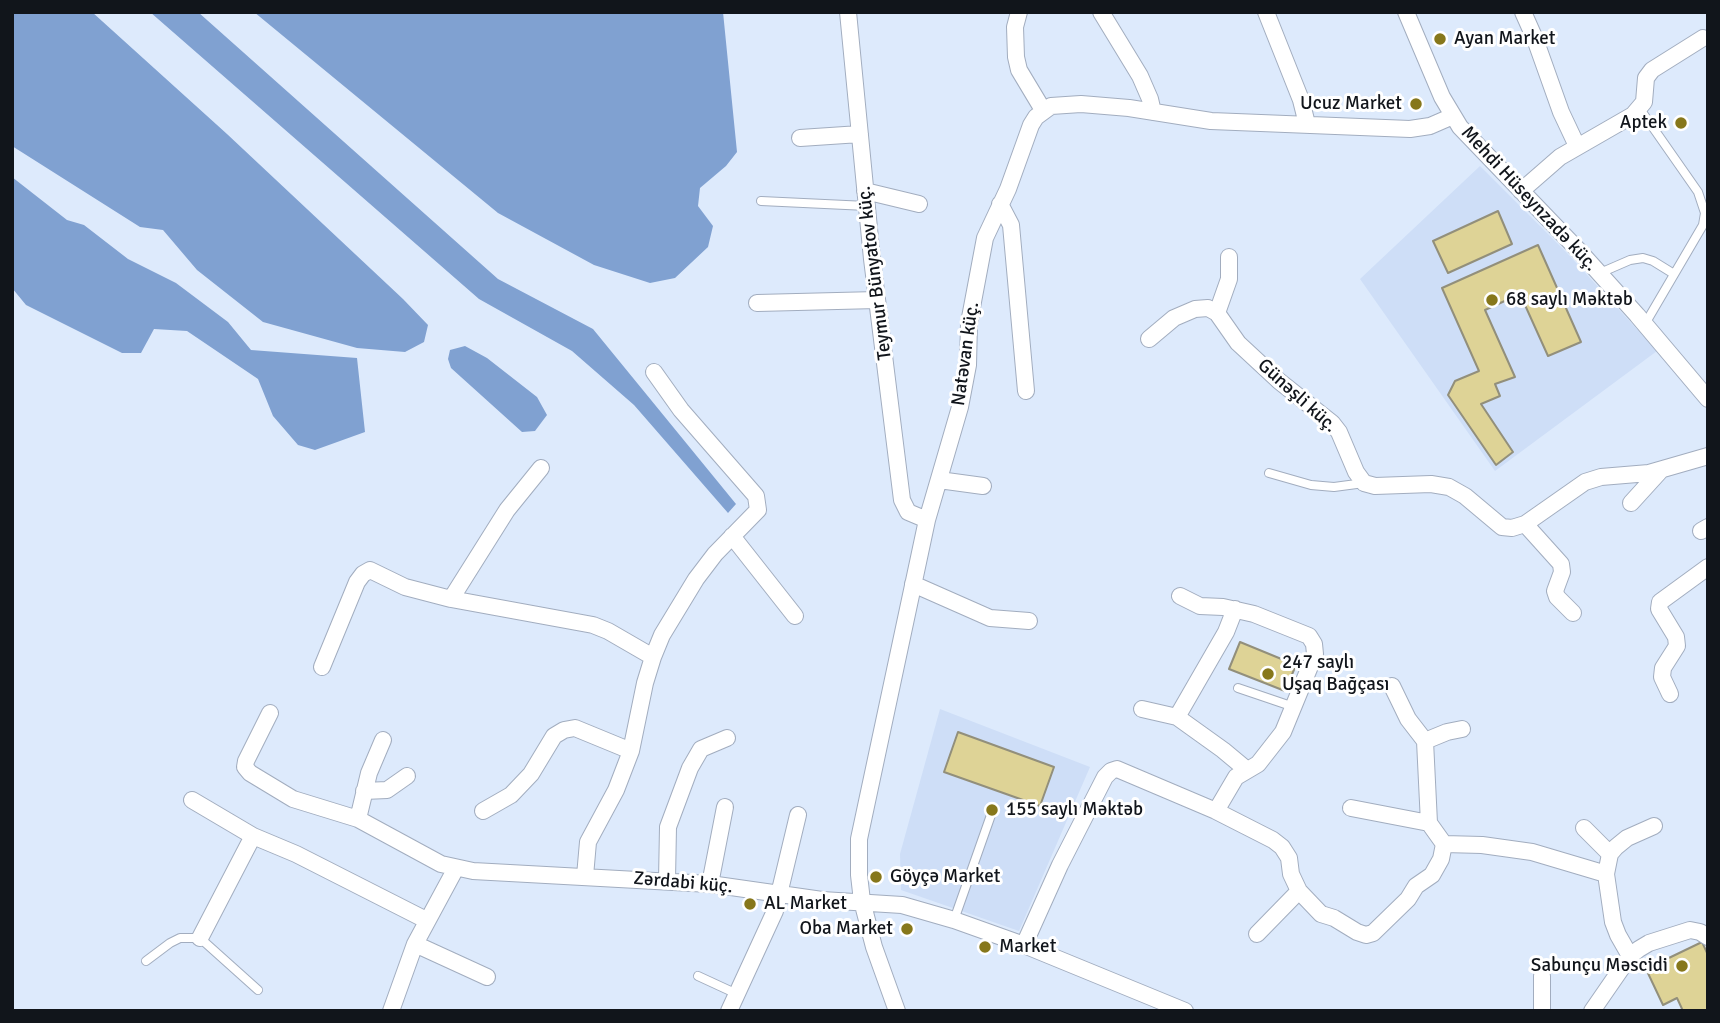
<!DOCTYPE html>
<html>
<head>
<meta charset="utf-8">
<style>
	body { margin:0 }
	#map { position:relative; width:1720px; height:1023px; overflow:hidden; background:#ddeafc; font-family:Signika,sans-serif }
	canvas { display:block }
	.frame { position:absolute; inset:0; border:14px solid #11151b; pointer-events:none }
</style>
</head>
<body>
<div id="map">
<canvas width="1720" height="1023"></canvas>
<div class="frame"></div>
</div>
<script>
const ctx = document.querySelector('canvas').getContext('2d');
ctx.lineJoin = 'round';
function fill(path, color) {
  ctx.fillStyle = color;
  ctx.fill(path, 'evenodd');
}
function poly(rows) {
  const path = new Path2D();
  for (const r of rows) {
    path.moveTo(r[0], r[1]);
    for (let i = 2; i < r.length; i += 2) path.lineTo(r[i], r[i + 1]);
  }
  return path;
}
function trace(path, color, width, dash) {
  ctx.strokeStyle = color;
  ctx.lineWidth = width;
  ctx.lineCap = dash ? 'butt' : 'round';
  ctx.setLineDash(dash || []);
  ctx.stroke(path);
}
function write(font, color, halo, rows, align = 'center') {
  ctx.font = font + ' Signika,sans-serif';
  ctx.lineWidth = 6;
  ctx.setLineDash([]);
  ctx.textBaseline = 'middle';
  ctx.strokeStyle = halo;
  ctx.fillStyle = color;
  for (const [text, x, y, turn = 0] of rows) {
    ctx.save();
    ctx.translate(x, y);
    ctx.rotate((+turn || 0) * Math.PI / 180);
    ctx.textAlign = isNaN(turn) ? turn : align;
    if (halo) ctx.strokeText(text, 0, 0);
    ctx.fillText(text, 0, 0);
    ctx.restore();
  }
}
fill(poly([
	[1480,166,1567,253,1657,351,1495,471,1360,279],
	[940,709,1090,767,1019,931,901,890,900,854]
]), '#cedef7');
fill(poly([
	[12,12,92,12,227,134,403,299,428,325,424,342,405,352,357,348,263,322,197,270,163,230,140,227,12,146],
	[150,12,198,12,498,279,593,329,736,504,728,513,634,405,572,351,479,299],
	[254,12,723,12,737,152,726,166,700,188,698,206,713,226,708,247,675,278,650,283,594,265,498,213],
	[12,177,67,220,84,225,128,259,176,283,228,322,251,350,357,358,365,432,315,450,298,445,273,416,258,379,187,331,154,329,141,353,122,353,26,305,12,288],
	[465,346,487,358,537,397,547,415,535,431,522,432,451,368,448,359,450,350]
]), '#80a1d1');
const building = poly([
	[1498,211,1512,244,1448,273,1433,241,1498,211],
	[1538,245,1581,342,1548,356,1520,294,1485,310,1515,377,1495,384,1500,396,1481,404,1513,452,1496,465,1448,395,1455,381,1479,371,1442,288,1538,245],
	[1240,642,1296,665,1285,691,1229,669,1240,642],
	[958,732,1054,767,1040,806,944,772,958,732],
	[1702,942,1708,955,1708,1011,1683,1011,1677,998,1663,1005,1646,969,1702,942]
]);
fill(building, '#ded396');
trace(building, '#928f7b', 2);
const service = poly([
	[1640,109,1698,192,1705,213,1703,225,1645,324],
	[761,201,867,206],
	[1600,273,1630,260,1643,258,1653,261,1674,274],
	[1269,473,1311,485,1334,487,1364,483],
	[1238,688,1294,707],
	[954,920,991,815],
	[146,961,170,943,180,938,200,938,258,990],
	[698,976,737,994]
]);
const minor = poly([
	[848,12,872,259,902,500,908,512,927,520],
	[1019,12,1015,27,1016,57,1019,70,1043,110],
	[1101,12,1140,76,1150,99,1153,112],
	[1266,12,1301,100,1307,124],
	[1406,12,1442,97,1460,127,1582,254,1637,315,1708,399],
	[1523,12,1535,39,1561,112,1577,146],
	[800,138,860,134],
	[865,191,919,204],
	[1521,191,1560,157,1633,115,1644,102,1646,78,1652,70,1703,38],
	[1000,204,1011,225,1026,391],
	[757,303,877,300],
	[1217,313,1229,279,1229,257],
	[1149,339,1174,318,1195,309,1208,308,1217,313,1238,343,1279,381,1332,423,1339,432,1356,472,1364,483,1375,486,1431,484,1449,487,1465,496,1502,527,1512,528,1525,524,1585,482,1601,477,1649,473,1708,456],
	[939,480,983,486],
	[1631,503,1661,470],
	[1525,524,1561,564,1562,572,1555,591,1557,597,1573,613],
	[1701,531,1708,527],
	[732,536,795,616],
	[913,584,990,618,1029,621],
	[1180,596,1200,606,1223,607,1254,614,1309,636,1314,644,1315,654,1283,732,1258,764,1236,777,1216,811],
	[451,599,507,510,541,468],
	[1235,609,1226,632,1177,717,1223,750,1247,770],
	[322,667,357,582,363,574,370,570,405,587,451,599,593,625,608,631,653,657],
	[1670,694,1662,677,1663,668,1677,646,1676,637,1659,609,1660,602,1708,567],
	[1142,709,1177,717],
	[270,713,246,761,245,767,250,773,293,799,358,819,441,864,473,871,710,884,822,900,902,905,954,920,1024,945,1185,1011],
	[1425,741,1447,732,1462,729],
	[364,791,387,790,407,776],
	[192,800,253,836,296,854,426,920],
	[1351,808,1429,823],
	[483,811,511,795,531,774,554,736,564,730,575,728,631,751],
	[358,819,369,773,383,740],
	[1584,828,1610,854],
	[1444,844,1482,845,1532,852,1606,874],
	[585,876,588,842,616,790,631,751,645,683,653,657,662,635,696,579,715,554,758,510,756,496,681,410,654,372],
	[667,880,668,827,690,768,701,749,727,738],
	[710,884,725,807],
	[1257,934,1299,891,1321,914,1334,918,1357,932,1366,935,1373,933,1408,899,1416,886,1432,875,1441,859,1444,844,1429,823,1425,741,1408,719,1392,686],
	[200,938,253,836],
	[415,944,487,977],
	[1024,945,1060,865,1105,777,1111,771,1117,769,1216,811,1273,840,1282,847,1289,858,1291,874,1299,891],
	[1630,956,1618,935,1613,922,1606,874,1610,854,1616,847,1627,838,1654,826],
	[1542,976,1542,1011],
	[391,1011,415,944,456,868],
	[729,1011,775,911,798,815],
	[897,1011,874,947,862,901,859,875,859,839,927,520,960,407,968,365,969,323,985,238,1008,189,1031,125,1036,117,1051,106,1081,104,1129,108,1211,121,1410,129,1430,126,1453,116],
	[1592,1011,1630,956,1639,949,1649,943,1690,930,1700,932,1708,937]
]);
trace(service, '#a2adbf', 10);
trace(minor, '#a2adbf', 18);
trace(service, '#fff', 8);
trace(minor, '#fff', 16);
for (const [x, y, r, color] of [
	[1440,39,7,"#86771b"],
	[1416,104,7,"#86771b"],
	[1681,123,7,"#86771b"],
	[1492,300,7,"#86771b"],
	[1268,674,7,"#86771b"],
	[992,810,7,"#86771b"],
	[876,877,7,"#86771b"],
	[750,904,7,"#86771b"],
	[907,929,7,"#86771b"],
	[985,947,7,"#86771b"],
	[1682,966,7,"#86771b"]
]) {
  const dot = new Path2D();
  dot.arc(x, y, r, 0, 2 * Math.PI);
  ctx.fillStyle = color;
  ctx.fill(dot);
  trace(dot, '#fff', 2.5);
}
write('19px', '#11151b', '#fff', [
	["Ayan Market",1454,39],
	["Ucuz Market",1402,104,"right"],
	["Aptek",1667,123,"right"],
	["68 saylı Məktəb",1506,300],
	["247 saylı",1282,663],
	["Uşaq Bağçası",1282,685],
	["155 saylı Məktəb",1006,810],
	["Göyçə Market",890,877],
	["AL Market",764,904],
	["Oba Market",893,929,"right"],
	["Market",999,947],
	["Sabunçu Məscidi",1668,966,"right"]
], 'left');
write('19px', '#11151b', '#fff', [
	["Mehdi Hüseynzadə küç.",1529,199,47],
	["Teymur Bünyatov küç.",875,273,-97],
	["Natəvan küç.",966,354,-82],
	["Günəşli küç.",1297,396,42],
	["Zərdabi küç.",683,883,5]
]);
</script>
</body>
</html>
